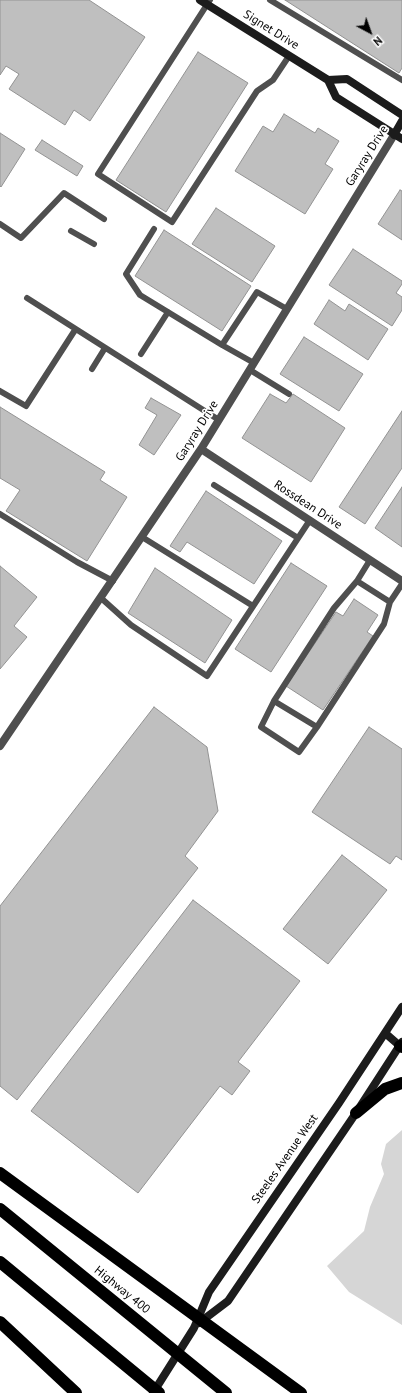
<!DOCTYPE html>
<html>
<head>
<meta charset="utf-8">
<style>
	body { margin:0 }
	#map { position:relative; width:402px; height:1393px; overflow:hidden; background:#fff; font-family:"PT Sans",sans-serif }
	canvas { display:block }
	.north { position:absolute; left:350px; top:12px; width:40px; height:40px; -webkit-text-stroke:3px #fff; paint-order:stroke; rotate:139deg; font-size:11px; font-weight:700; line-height:16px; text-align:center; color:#000 }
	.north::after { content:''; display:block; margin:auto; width:14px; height:18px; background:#000; clip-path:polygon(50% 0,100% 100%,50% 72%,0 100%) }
</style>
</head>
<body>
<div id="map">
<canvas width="402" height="1393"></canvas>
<div class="north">N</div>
</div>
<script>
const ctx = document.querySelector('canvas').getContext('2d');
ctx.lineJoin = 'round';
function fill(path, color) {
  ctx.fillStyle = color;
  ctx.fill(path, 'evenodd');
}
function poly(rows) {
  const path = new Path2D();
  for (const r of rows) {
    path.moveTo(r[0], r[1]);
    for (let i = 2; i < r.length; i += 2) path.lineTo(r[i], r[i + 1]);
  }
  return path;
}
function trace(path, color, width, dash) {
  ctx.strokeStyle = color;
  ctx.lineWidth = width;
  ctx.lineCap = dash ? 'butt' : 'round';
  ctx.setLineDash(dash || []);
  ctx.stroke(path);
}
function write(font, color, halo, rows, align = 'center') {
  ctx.font = font + ' "PT Sans",sans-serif';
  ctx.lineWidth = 3.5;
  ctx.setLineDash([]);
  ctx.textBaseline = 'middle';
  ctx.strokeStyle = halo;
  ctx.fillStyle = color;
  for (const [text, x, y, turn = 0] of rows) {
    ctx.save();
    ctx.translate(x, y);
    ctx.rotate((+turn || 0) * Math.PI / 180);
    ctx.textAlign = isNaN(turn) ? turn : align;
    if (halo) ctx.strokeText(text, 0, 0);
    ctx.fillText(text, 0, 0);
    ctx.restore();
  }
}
fill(poly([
	[402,1130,402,1325,349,1292,327,1266,364,1231,370,1207,384,1174,381,1164,386,1144]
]), '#d6d6d6');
const building = poly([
	[0,0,89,0,145,37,90,121,74,110,65,125,9,89,19,74,6,66,0,75,0,0],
	[285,0,402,0,402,68,399,73,285,0],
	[198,52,248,83,166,212,116,180,198,52],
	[284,114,315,133,318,128,339,141,325,164,333,169,305,214,235,171,263,126,273,132,284,114],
	[0,133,25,149,1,187,0,186,0,133],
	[42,140,83,166,77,176,35,150,42,140],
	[400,190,402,191,402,240,378,224,400,190],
	[216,208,275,246,252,282,192,244,216,208],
	[164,230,251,286,222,331,135,276,164,230],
	[353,249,402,281,402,284,396,293,402,297,402,310,392,326,329,285,353,249],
	[329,300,345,311,349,304,388,329,368,360,314,324,329,300],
	[304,337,363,374,339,411,280,374,304,337],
	[270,394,286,403,293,394,345,428,311,482,242,438,270,394],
	[151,398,181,415,154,455,139,445,157,415,145,408,151,398],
	[0,407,105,472,100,480,127,497,87,561,6,511,20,490,0,478,0,407],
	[402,411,402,468,365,524,339,507,402,411],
	[402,487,402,547,375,528,402,487],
	[206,491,282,541,254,584,187,542,180,552,170,546,206,491],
	[291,563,327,586,271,672,235,649,291,563],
	[0,566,37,597,14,626,27,637,0,669,0,566],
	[155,568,232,620,205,663,128,613,155,568],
	[354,599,378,615,367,632,373,636,323,710,286,686,336,612,343,616,354,599],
	[154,707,207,747,218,811,185,856,198,868,17,1100,0,1086,0,906,154,707],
	[369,727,402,749,402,860,396,856,390,864,312,812,369,727],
	[342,855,387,890,328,964,283,929,342,855],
	[193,900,300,981,238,1062,250,1071,232,1095,220,1086,138,1193,31,1111,193,900]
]);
fill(building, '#bfbfbf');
trace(building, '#939393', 1);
trace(poly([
	[210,0,98,174,172,222,257,91,273,80,289,56],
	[270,0,402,80],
	[0,224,21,238,64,193,104,219],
	[154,229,126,274,140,295,222,345],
	[71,231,94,244],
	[27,298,219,420],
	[141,354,168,312],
	[254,363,222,345,257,292,287,309],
	[92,369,105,348],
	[250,370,289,394],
	[0,391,26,406,75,330],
	[214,485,298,538],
	[0,514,77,562,113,581],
	[142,537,253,606],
	[370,560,357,581,390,602,402,584],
	[357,581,334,608,274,701,317,727,384,624,390,602],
	[101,598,131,625,207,676,310,520],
	[274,701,261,727,299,752,317,727]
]), '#4f4f4f', 6);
trace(poly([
	[201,449,402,581],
	[0,746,201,449,394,135]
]), '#4f4f4f', 8);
trace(poly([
	[200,0,328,80,336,97,402,139],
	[328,80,347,79,402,115],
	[394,135,402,121],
	[385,1033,400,1046],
	[199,1323,228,1301,356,1113,402,1042],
	[153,1393,194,1328,209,1292,339,1103,402,1007]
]), '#1c1c1c', 8);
trace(poly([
	[400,1046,402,1047],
	[356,1113,385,1089,402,1083],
	[0,1173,301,1393],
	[0,1209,226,1393],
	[0,1262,159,1393],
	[0,1322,76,1393]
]), '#000', 12);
write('12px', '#000', '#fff', [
	["Signet Drive",271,30,32],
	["Garyray Drive",367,156,-58],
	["Garyray Drive",197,431,-58],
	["Rossdean Drive",308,505,33],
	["Steeles Avenue West",285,1159,-55],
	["Highway 400",122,1290,39]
]);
</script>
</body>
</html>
